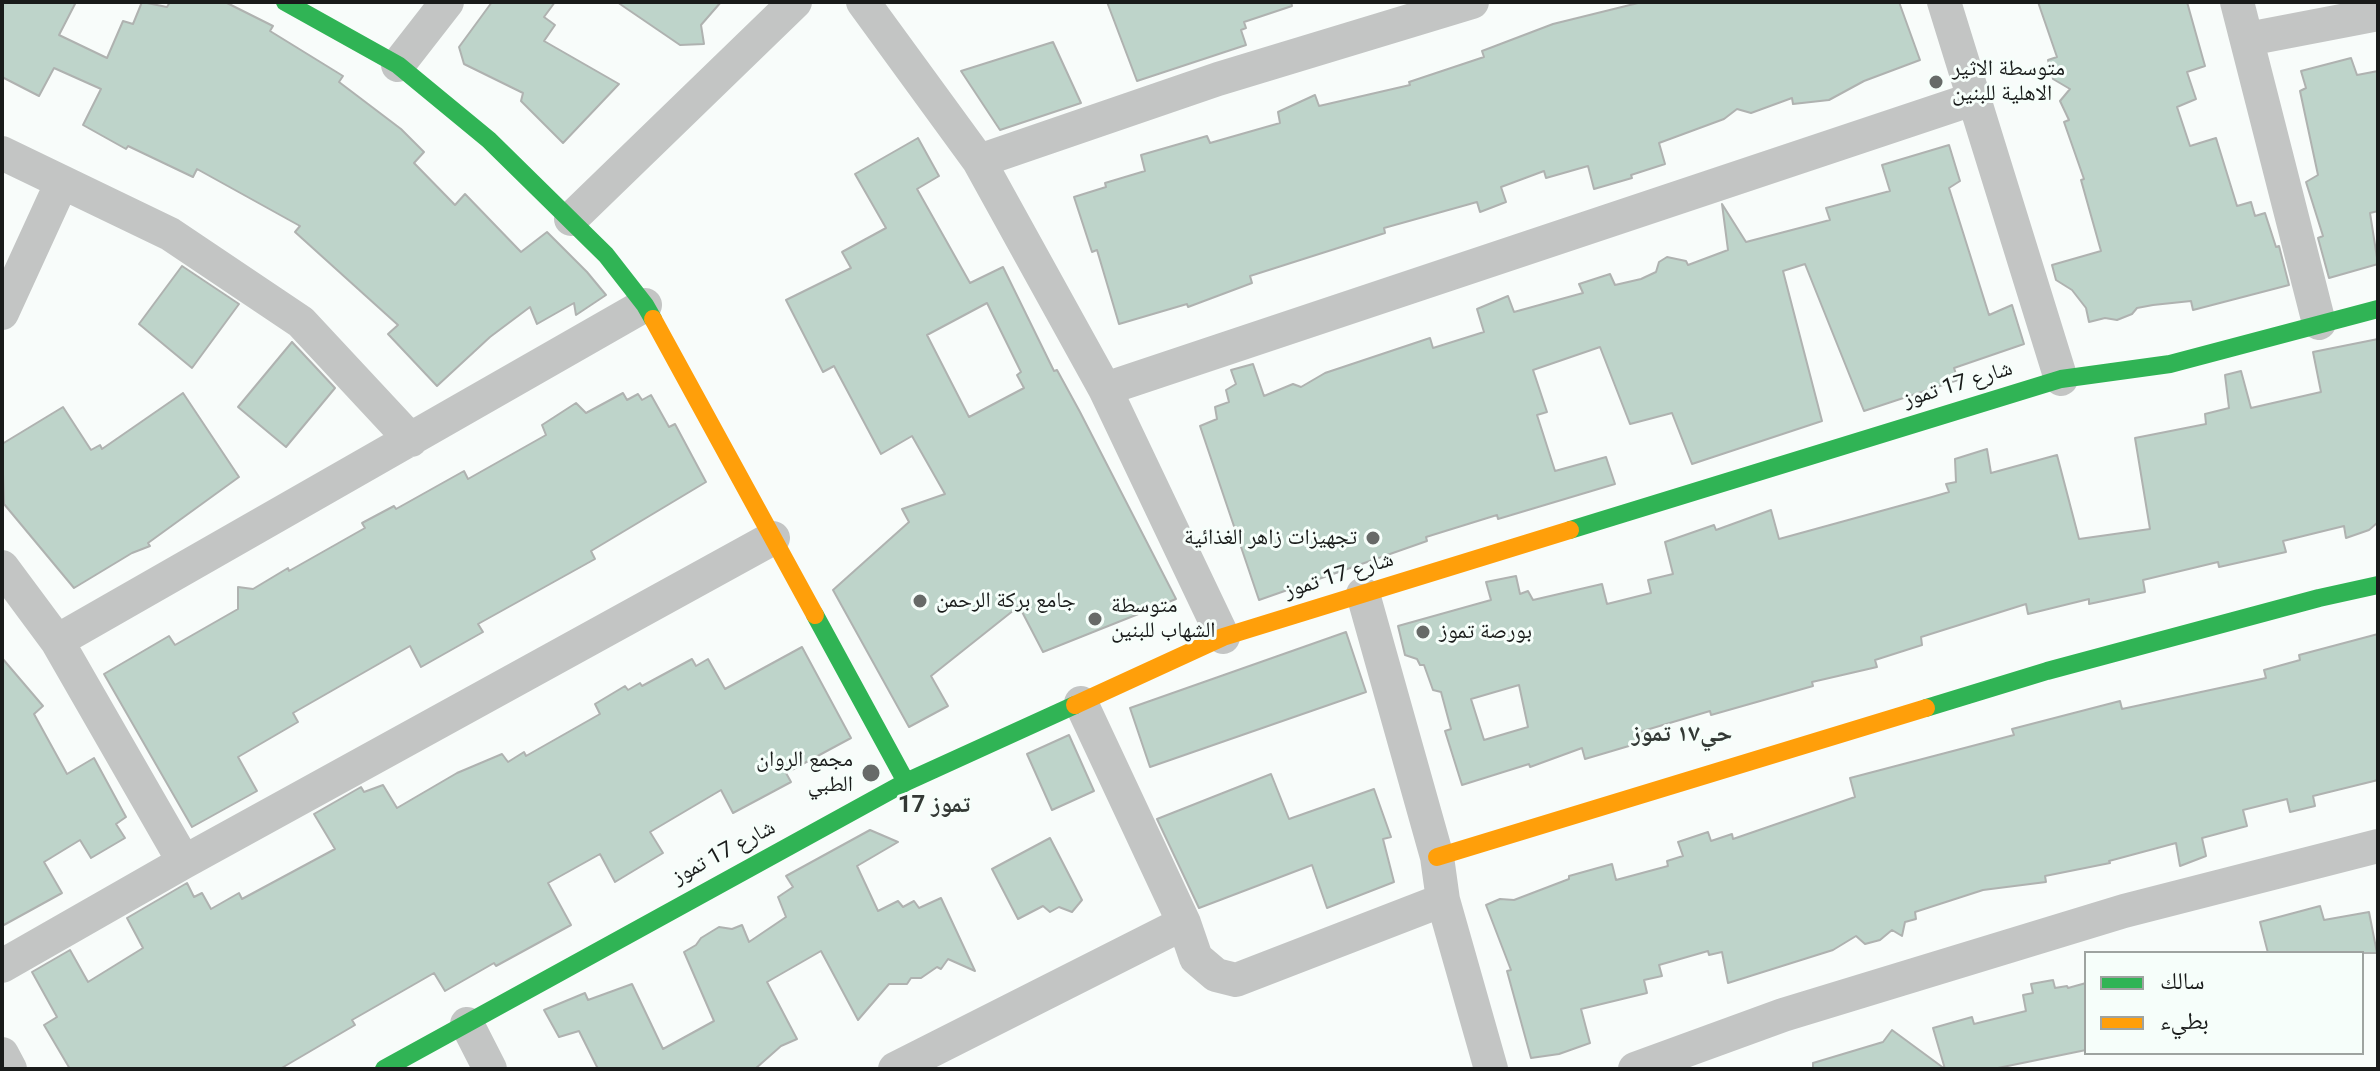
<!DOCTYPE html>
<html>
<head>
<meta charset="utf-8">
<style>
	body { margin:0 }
	#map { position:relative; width:2380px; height:1071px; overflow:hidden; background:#f8fcfa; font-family:Roboto,"Noto Naskh Arabic",sans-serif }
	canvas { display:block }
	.frame { position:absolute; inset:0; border:4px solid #191b1a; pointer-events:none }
	.legend { position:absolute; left:2084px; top:951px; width:280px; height:104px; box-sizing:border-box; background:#f6fefa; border:2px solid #9ea3a0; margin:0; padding:10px 14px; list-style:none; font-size:24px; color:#191b1a }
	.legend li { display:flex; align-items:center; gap:16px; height:40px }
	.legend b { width:40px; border:2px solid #9ea3a0 }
</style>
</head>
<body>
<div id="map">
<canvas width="2380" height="1071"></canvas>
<div class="frame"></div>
<ul class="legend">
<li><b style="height:10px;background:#30b455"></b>سالك</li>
<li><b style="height:10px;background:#ff9f0a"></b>بطيء</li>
</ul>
</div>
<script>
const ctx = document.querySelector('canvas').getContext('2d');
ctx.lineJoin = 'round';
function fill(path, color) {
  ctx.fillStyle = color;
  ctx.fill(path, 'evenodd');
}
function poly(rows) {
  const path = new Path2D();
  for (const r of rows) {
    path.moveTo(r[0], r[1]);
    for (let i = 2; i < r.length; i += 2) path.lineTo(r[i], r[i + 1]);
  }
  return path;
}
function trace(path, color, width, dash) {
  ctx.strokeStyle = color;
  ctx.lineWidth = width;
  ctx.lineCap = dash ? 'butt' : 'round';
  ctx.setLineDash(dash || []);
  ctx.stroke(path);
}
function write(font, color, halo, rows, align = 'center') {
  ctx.font = font + ' Roboto,"Noto Naskh Arabic",sans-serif';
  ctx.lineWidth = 6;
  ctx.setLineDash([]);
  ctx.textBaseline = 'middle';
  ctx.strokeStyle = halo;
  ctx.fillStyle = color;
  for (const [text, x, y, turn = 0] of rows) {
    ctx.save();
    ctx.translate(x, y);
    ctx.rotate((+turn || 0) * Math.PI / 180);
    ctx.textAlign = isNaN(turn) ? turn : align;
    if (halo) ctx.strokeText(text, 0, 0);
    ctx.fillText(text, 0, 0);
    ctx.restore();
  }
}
const building = poly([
	[2,2,76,2,59,35,107,58,123,21,133,24,142,2,167,7,170,2,225,2,273,26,270,31,343,76,339,82,401,129,424,152,414,163,455,205,465,194,521,252,547,232,587,272,606,295,576,315,574,303,537,324,530,307,490,337,437,386,388,334,398,325,295,232,300,226,197,169,193,177,128,146,126,149,83,125,101,89,54,68,39,96,2,77,2,2],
	[492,2,555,2,544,17,555,25,544,41,619,84,563,143,521,101,523,93,464,64,459,47,492,2],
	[617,2,721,2,701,25,704,44,680,45,617,2],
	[1107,2,1291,2,1292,6,1244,22,1246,28,1241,30,1246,45,1137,81,1107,2],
	[1642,2,1899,2,1920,60,1864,81,1829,100,1793,104,1792,98,1751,113,1737,109,1724,119,1659,143,1665,164,1631,175,1632,178,1594,189,1588,166,1546,178,1544,171,1501,187,1506,202,1480,212,1477,202,1384,228,1385,233,1250,276,1252,283,1188,307,1187,304,1119,324,1097,250,1092,252,1074,197,1106,187,1105,183,1145,171,1141,155,1207,136,1210,143,1280,123,1278,112,1315,95,1319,106,1410,85,1409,82,1484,57,1482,51,1553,24,1642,2],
	[2038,2,2187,2,2205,66,2187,72,2196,99,2177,107,2190,146,2216,138,2237,206,2251,202,2255,216,2265,213,2276,247,2279,246,2289,285,2193,310,2191,301,2153,305,2137,308,2132,314,2117,320,2105,318,2089,322,2086,308,2072,290,2056,280,2052,265,2101,251,2081,180,2084,179,2064,122,2069,120,2060,101,2070,89,2053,79,2048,60,2057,57,2038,2],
	[1053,42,1081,103,1000,130,961,71,1053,42],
	[2351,58,2357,75,2378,71,2378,211,2370,213,2378,264,2329,278,2318,238,2323,236,2306,182,2318,175,2300,91,2306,88,2301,71,2351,58],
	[918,138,939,176,917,189,970,283,1003,267,1054,371,1057,370,1080,412,1176,599,1043,652,1019,606,931,676,948,706,909,727,833,590,909,522,902,509,945,494,912,436,881,454,834,366,823,372,786,300,851,268,842,252,886,228,855,174,918,138],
	[987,303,1021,372,1017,375,1024,388,969,417,927,335,987,303],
	[1949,145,1960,181,1949,188,1989,315,2012,305,2024,344,1954,368,1958,380,1864,411,1805,264,1783,271,1822,421,1692,464,1672,413,1630,424,1600,347,1533,370,1547,412,1537,415,1555,471,1606,457,1615,484,1498,519,1497,515,1426,537,1427,541,1259,600,1200,426,1217,419,1215,407,1229,402,1226,390,1236,384,1231,370,1253,364,1264,396,1293,384,1301,387,1325,373,1430,338,1433,348,1484,332,1477,309,1508,296,1514,312,1583,293,1579,284,1610,274,1615,285,1641,279,1656,272,1659,262,1667,257,1686,261,1688,265,1728,250,1722,204,1746,242,1830,220,1826,208,1890,191,1882,165,1949,145],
	[182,266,239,304,192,368,139,324,182,266],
	[2378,339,2378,517,2377,523,2369,530,2346,538,2344,526,2283,541,2286,552,2219,567,2218,562,2143,580,2145,592,2089,604,2089,599,2028,614,2026,604,1921,637,1922,645,1875,660,1877,667,1812,682,1813,686,1711,715,1710,711,1636,733,1639,743,1585,759,1582,748,1530,767,1529,764,1462,785,1445,731,1451,729,1441,692,1433,690,1424,665,1420,665,1417,659,1405,655,1398,626,1491,600,1486,582,1516,576,1520,594,1528,591,1533,600,1602,584,1607,604,1651,593,1648,580,1673,574,1665,542,1714,525,1716,530,1771,510,1779,539,1932,497,1949,492,1946,484,1956,482,1955,459,1987,449,1991,473,2057,455,2079,539,2150,529,2135,438,2206,424,2205,414,2229,408,2225,375,2241,371,2251,408,2321,392,2313,352,2378,339],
	[1519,685,1528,727,1484,740,1471,699,1519,685],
	[292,342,335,388,286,447,238,407,292,342],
	[183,393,239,477,148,543,150,546,132,553,74,588,4,504,2,444,63,407,91,450,100,445,102,449,183,393],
	[623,393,627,400,638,394,642,400,651,395,669,427,675,424,706,482,591,551,595,559,478,624,483,632,421,667,410,646,293,713,298,722,238,757,257,791,192,827,104,674,169,636,175,645,238,609,238,587,253,589,288,568,289,571,365,528,362,523,394,506,396,509,464,471,468,479,546,435,542,425,576,403,586,413,623,393],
	[1346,632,1366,692,1150,767,1130,708,1346,632],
	[2378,634,2378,780,2313,796,2315,806,2290,812,2287,799,2243,810,2247,826,2202,838,2206,856,2180,866,2176,843,2109,861,2110,863,2045,876,2046,882,1983,890,1915,912,1916,919,1905,922,1902,936,1892,930,1880,940,1865,944,1856,936,1833,950,1728,983,1722,952,1709,955,1708,951,1659,965,1662,976,1644,980,1647,993,1581,1009,1590,1043,1559,1054,1531,1058,1507,971,1511,970,1486,905,1500,899,1514,900,1569,879,1569,876,1612,864,1616,880,1668,866,1667,861,1683,856,1678,842,1708,832,1711,841,1732,834,1733,839,1855,797,1850,778,2014,735,2012,729,2120,701,2122,709,2266,678,2264,670,2300,660,2299,655,2378,634],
	[802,647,851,738,786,773,791,782,733,813,721,790,650,832,663,853,615,882,600,854,548,883,571,925,496,966,494,963,445,991,434,973,352,1020,355,1025,280,1069,70,1069,44,1025,57,1017,32,972,70,950,88,982,143,948,127,918,187,883,194,897,202,893,211,909,239,893,242,899,335,849,314,814,361,787,364,792,383,785,397,808,457,773,502,754,508,762,524,752,526,756,600,714,595,704,625,686,628,690,640,683,642,686,692,659,696,666,708,659,725,689,802,647],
	[2,658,43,706,34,714,67,774,94,758,126,817,116,824,125,838,91,858,80,840,44,862,62,893,2,926,2,658],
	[1069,735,1094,791,1052,810,1027,754,1069,735],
	[1271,774,1289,819,1374,789,1391,837,1383,839,1394,882,1327,908,1312,865,1199,908,1157,819,1271,774],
	[870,830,898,842,857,866,878,911,898,901,903,907,914,901,919,908,941,898,975,971,948,959,941,969,937,967,921,978,911,978,907,984,889,984,858,1020,821,951,767,982,797,1039,781,1046,755,1069,598,1069,579,1031,559,1037,544,1010,585,993,588,1000,632,984,663,1049,714,1021,684,952,696,945,701,938,719,927,732,929,742,925,749,942,786,917,778,897,793,887,786,876,870,830],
	[1050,838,1082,900,1072,912,1059,907,1050,912,1043,906,1018,919,992,869,1050,838],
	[2320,906,2324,920,2369,912,2377,953,2268,953,2260,922,2320,906],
	[2053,980,2055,988,2067,986,2068,988,2086,983,2086,1050,1993,1069,1945,1069,1933,1028,1972,1017,1974,1024,2026,1011,2023,995,2033,993,2031,984,2053,980],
	[1892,1030,1945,1069,1813,1069,1813,1063,1883,1042,1892,1030]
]);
fill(building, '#bed4ca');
trace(building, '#afb2b0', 2);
trace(poly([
	[863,2,979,161,1105,389,1223,637],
	[1944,2,2061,379],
	[2237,2,2319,323],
	[2248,39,2378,14],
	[398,65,447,2],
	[2,153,170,234,301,322,411,440],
	[979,161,1218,79,1472,2],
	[571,219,795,2],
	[2,313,62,182],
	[1105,389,1973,99],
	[2,567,57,641,184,862],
	[1363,594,1437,857,1443,900,1491,1069],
	[57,641,645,305],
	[1081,703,1184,923,1196,958,1216,975,1236,980,1443,900],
	[2,966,184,862,773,538],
	[467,1024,490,1069],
	[2,1054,10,1069],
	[895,1069,1184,923],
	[1635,1069,1783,1015,2124,911,2378,846]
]), '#c3c5c4', 34);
trace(poly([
	[285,2,398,65,489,140,606,255,645,305,653,319],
	[1570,530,2061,379,2170,364,2378,309],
	[815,615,906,782],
	[1926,708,2047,671,2319,598,2378,585],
	[384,1069,906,782,1075,705]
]), '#30b455', 18);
trace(poly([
	[653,319,815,615],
	[1075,705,1223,637,1570,530],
	[1437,857,1926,708]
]), '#ff9f0a', 18);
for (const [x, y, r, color] of [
	[1936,82,8,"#676a68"],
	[1373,538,8,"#676a68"],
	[920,601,8,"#676a68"],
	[1095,619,8,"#676a68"],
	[1423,632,8,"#676a68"],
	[871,773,10,"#676a68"]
]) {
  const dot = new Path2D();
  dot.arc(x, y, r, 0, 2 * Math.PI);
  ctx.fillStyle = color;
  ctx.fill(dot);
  trace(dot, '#f6fefa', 3);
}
write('22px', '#191b1a', '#f6fefa', [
	["متوسطة الاثير",1952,69],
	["الاهلية للبنين",1952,94],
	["تجهيزات زاهر الغذائية",1357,538,"right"],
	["جامع بركة الرحمن",936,601],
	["متوسطة",1111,606],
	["الشهاب للبنين",1111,631],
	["بورصة تموز",1439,632],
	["مجمع الروان",853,760,"right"],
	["الطبي",853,785,"right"]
], 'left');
write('22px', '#191b1a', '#f6fefa', [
	["شارع 17 تموز",1958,385,-17],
	["شارع 17 تموز",1339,576,-17],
	["شارع 17 تموز",724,853,-28]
]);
write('bold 24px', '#333935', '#f6fefa', [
	["حي۱۷ تموز",1682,735],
	["17 تموز",934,806]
]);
</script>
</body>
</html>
